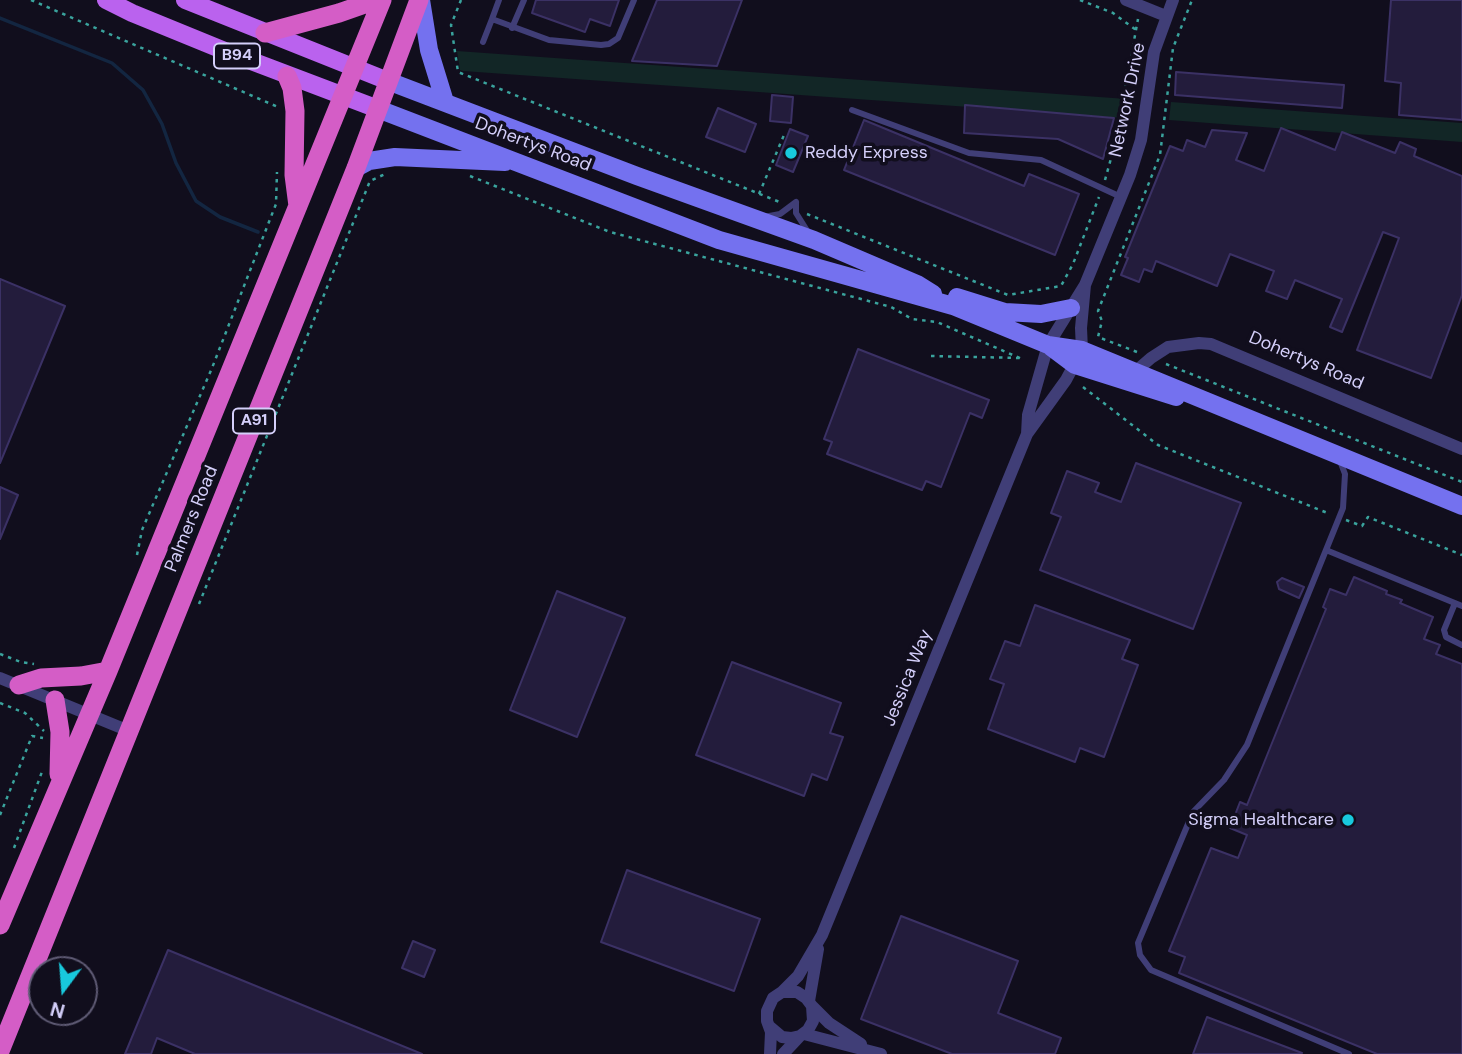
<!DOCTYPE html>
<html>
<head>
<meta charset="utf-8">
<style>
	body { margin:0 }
	#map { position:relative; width:1462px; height:1054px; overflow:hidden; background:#110e1d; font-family:"DM Sans",sans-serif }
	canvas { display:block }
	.north { position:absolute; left:28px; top:956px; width:70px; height:70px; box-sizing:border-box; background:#110e1d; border:2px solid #5f5b75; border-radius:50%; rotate:196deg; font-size:19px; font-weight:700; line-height:28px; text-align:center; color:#d4cffa }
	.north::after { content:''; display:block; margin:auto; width:24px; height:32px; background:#18c9dd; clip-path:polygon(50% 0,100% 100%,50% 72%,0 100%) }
</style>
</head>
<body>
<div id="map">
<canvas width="1462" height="1054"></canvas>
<div class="north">N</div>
</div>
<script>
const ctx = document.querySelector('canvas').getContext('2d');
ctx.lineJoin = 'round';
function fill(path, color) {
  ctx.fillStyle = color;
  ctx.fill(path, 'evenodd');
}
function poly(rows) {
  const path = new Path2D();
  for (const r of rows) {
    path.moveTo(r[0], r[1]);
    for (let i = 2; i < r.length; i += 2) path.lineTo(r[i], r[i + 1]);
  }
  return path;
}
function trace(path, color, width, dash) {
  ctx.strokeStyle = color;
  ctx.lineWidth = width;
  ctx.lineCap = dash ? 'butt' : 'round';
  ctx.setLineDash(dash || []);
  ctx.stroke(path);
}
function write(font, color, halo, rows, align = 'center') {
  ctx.font = font + ' "DM Sans",sans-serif';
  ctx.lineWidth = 7;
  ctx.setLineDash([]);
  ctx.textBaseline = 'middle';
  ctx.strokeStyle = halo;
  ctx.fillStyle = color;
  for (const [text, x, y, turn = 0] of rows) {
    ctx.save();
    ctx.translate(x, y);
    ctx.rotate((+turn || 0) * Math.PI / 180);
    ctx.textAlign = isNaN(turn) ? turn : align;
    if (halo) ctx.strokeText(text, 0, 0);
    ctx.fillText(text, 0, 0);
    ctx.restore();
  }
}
fill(poly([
	[457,51,1127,99,1124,118,463,71,460,70],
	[1171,102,1462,123,1462,142,1169,120]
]), '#122626');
trace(poly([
	[0,18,112,63,143,90,162,124,176,163,196,201,220,217,258,232]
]), '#132641', 3.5);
const building = poly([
	[536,0,619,0,610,26,590,19,585,32,532,13,536,0],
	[657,0,742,0,717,66,632,61,657,0],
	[1391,0,1462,0,1462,120,1399,115,1401,83,1385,81,1391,0],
	[1176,72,1344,85,1342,108,1175,95,1176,72],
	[772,95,793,97,791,123,770,121,772,95],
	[965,105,1114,118,1103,159,1058,139,964,133,965,105],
	[718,108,756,124,745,152,706,137,718,108],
	[864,120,1024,186,1029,174,1079,194,1055,255,844,170,864,120],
	[1281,128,1335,150,1342,132,1395,153,1400,142,1416,149,1414,156,1462,176,1462,295,1431,378,1357,350,1399,238,1383,232,1342,332,1330,327,1342,299,1295,280,1287,299,1266,291,1274,271,1230,254,1217,286,1156,261,1152,272,1144,269,1139,282,1121,275,1128,258,1125,257,1170,146,1183,151,1187,140,1205,147,1212,130,1247,133,1236,160,1264,171,1281,128],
	[790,129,808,136,793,172,776,165,790,129],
	[0,279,65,306,0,463,0,279],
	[858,349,989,400,982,418,970,413,941,487,926,481,922,490,827,454,832,442,824,439,858,349],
	[1136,463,1241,503,1193,629,1040,570,1061,517,1051,513,1067,471,1099,483,1095,492,1121,502,1136,463],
	[0,487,18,495,0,539,0,487],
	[1354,577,1387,591,1386,594,1402,600,1400,603,1433,617,1424,639,1440,645,1436,654,1462,664,1462,1054,1377,1054,1179,973,1185,957,1169,951,1211,848,1238,858,1247,835,1230,828,1240,802,1247,805,1326,609,1323,607,1330,589,1346,595,1354,577],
	[1282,578,1304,587,1299,598,1279,589,1277,582,1282,578],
	[557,591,625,618,577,737,510,710,557,591],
	[1035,605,1130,640,1122,659,1138,665,1104,757,1080,748,1075,762,988,729,1004,684,990,679,1005,641,1020,646,1035,605],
	[732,662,841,703,830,733,843,737,827,780,812,774,804,796,696,755,732,662],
	[627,870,760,919,734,991,601,942,627,870],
	[901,916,1018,961,998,1013,1061,1038,1055,1054,952,1054,861,1019,901,916],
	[413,941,435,950,424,977,402,968,413,941],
	[168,950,422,1054,195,1054,157,1038,151,1054,125,1054,168,950],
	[1207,1017,1302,1053,1301,1054,1193,1054,1207,1017]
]);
fill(building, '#231c3c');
trace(building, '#3b3165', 2);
trace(poly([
	[31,0,278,107],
	[461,0,451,25,458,72,782,203],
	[1080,0,1113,13,1136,30],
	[470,176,610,232,891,307,912,319,937,322,1022,359],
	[1105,180,1115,144,1138,19],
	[759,194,784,135],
	[807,214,1008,295,1061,286,1073,264,1099,197],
	[1137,352,1098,337,1102,321,1098,311,1160,155,1173,48,1192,0],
	[931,356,1019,358],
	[1166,364,1462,482],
	[1083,387,1158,445,1330,514],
	[1346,520,1362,526,1368,517,1462,555],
	[137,555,142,530,212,368,276,204,277,172],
	[199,604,370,181,385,174],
	[0,654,21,662,34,664],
	[0,703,25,713,44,731],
	[0,815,32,736,43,738],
	[14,848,43,769]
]), '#3aa39d', 2.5, [3.5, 5]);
trace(poly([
	[499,0,492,19,549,40,601,45,609,44,618,38,634,0],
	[512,28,524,0],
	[483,42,492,19],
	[852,110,969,153,1041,160,1121,197],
	[796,202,796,213,808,232],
	[764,217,780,214,796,202],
	[1340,461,1345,474,1343,508,1247,745,1224,780,1193,812,1138,943,1140,955,1151,970,1349,1054],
	[1326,550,1462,606],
	[1455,603,1444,630,1446,637,1462,645]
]), '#403e77', 6);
trace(poly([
	[1126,0,1166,16],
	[1136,371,1151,358,1168,347,1199,343,1211,344,1462,449],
	[1027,434,1028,415,1048,345,1085,285,1130,175,1141,140,1154,52,1173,0],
	[0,678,129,731],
	[782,992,798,976,822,935,1027,434,1066,380,1082,350,1081,328,1085,285],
	[809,1001,818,949],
	[812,1006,829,1023,861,1044],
	[769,1026,782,1037,791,1038,800,1036,808,1030,813,1021,812,1006,806,998,797,992,782,992,773,998,767,1011,767,1021,771,1032,770,1054],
	[804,1034,881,1054],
	[783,1054,800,1036]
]), '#403e77', 12);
trace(poly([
	[421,0,429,50,445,102],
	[388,81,637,176,814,240,917,284,933,294],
	[378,109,719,240,953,306,1048,345,1082,350,1462,506],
	[356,168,369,161,395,157,505,162],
	[957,297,1005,312,1041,314,1071,308],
	[1051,347,1075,365,1176,397]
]), '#7471ef', 18);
trace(poly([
	[106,0,132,13,225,51,378,109],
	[185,0,388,81]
]), '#ba62ee', 18);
trace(poly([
	[265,33,339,13,376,0],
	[287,76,292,88,295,111,294,175,298,206],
	[19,685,41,678,81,676,108,671],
	[55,700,60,732,59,774],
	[0,925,108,671,382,0],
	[0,1051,356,168,419,0]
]), '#d45dc6', 19);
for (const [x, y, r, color] of [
	[791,153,7,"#18c9dd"],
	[1348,820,7,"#18c9dd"]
]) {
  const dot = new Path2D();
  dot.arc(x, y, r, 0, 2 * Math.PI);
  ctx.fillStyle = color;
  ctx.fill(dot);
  trace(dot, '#110e1d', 2.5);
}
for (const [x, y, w] of [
	[237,56,46],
	[254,421,42]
]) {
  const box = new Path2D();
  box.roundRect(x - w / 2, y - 12.5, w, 25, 5);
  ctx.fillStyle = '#110e1d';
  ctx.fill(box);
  trace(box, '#d4cffa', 2);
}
write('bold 16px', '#d4cffa', null, [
	["B94",237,56],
	["A91",254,421]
]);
write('18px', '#d4cffa', '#110e1d', [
	["Network Drive",1128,100,-78],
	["Dohertys Road",533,145,21],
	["Dohertys Road",1306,361,23],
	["Palmers Road",192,519,-68],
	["Jessica Way",908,678,-68]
]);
write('18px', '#d4cffa', '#110e1d', [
	["Reddy Express",805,153],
	["Sigma Healthcare",1334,820,"right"]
], 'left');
</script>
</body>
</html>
